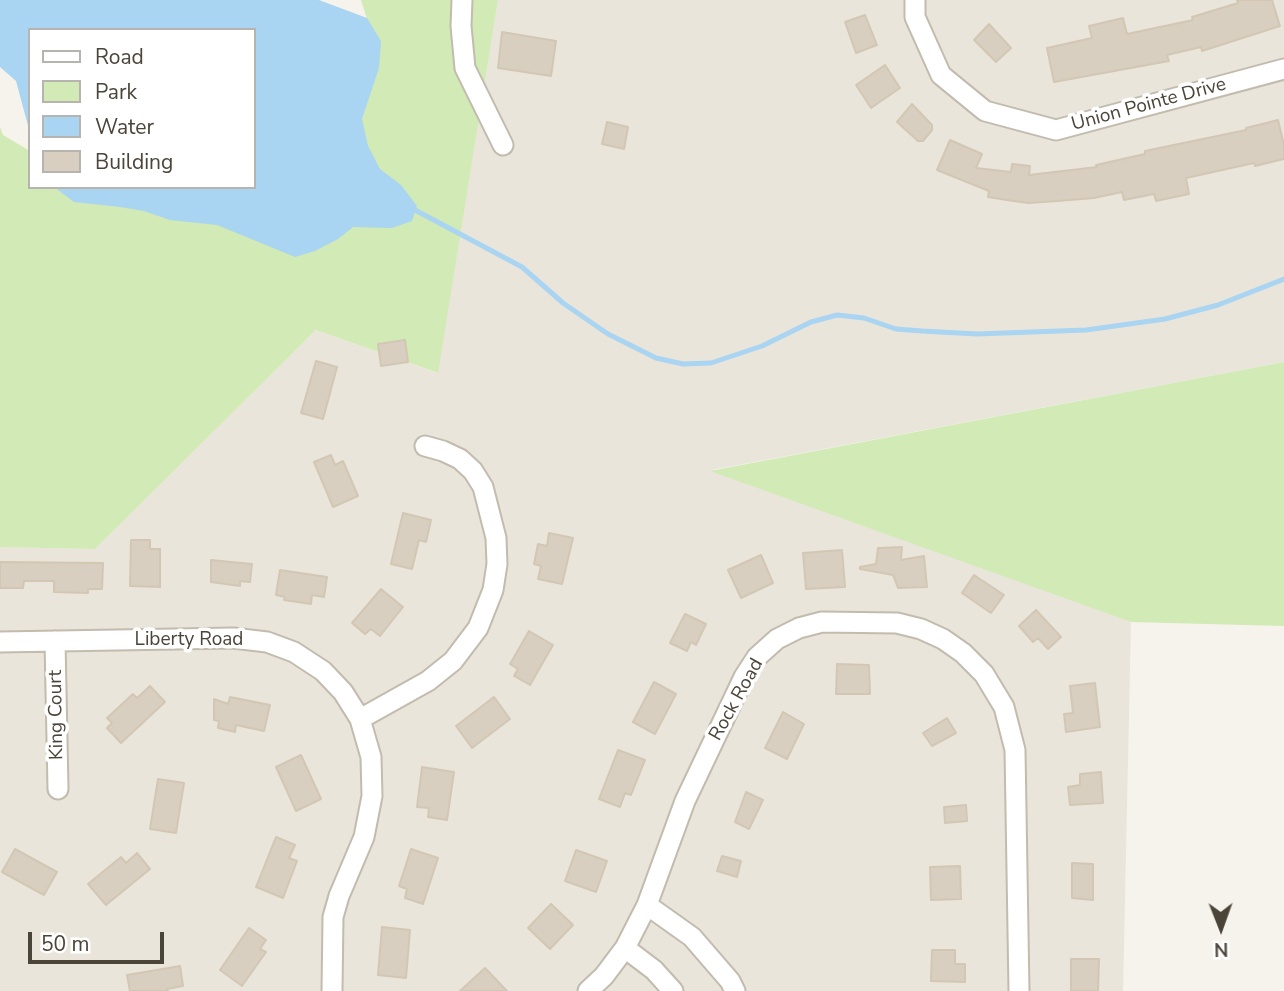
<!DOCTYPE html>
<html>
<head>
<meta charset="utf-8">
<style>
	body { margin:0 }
	#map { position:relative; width:1284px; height:991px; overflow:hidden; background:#f6f3ec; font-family:"Nunito Sans",sans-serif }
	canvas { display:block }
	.legend { position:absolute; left:28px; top:28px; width:228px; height:161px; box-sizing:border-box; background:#fff; border:2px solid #b7b4b0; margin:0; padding:9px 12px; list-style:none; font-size:21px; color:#4b4439 }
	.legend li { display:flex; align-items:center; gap:14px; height:35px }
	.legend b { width:35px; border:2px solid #b7b4b0 }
	.north { position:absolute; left:1186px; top:893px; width:70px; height:70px; -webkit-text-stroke:5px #fff; paint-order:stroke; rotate:179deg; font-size:19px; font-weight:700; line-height:28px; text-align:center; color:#4b4439 }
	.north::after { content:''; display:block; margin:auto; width:24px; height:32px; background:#4b4439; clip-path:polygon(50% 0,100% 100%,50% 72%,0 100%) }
	.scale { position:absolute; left:28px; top:932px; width:136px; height:32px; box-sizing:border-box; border:4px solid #4b4439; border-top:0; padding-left:9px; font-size:21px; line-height:24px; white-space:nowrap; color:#4b4439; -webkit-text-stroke:5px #fff; paint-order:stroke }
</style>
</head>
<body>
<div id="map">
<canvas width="1284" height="991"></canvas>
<ul class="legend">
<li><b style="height:9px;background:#fff"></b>Road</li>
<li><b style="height:19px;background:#d2eab5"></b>Park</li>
<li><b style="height:19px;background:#a9d4f2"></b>Water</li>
<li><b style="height:19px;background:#d8cfc1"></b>Building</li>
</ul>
<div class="north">N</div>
<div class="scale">50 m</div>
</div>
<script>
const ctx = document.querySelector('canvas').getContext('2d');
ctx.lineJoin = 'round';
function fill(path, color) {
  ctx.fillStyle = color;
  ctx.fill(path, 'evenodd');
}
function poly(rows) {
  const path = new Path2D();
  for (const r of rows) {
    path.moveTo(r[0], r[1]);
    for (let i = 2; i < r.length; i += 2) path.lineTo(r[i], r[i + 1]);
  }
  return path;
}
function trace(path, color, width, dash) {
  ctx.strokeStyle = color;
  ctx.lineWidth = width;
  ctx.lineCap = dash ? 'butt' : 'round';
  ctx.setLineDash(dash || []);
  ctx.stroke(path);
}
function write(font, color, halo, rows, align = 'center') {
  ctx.font = font + ' "Nunito Sans",sans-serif';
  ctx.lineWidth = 7;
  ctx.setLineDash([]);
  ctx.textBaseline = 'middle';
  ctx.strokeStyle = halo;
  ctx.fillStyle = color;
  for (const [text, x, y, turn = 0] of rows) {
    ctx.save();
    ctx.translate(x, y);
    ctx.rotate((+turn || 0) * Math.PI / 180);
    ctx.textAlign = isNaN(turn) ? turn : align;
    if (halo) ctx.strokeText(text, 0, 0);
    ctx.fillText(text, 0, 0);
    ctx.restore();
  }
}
fill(poly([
	[498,0,1284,0,1284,362,712,470,1131,622,1123,991,0,991,0,547,95,549,316,330,437,373]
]), '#eae5da');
fill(poly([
	[361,0,498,0,438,373,316,330,95,549,0,547,0,127,3,135,30,151,30,187,193,187,243,202,371,32],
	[1284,362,1284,626,1131,622,710,471]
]), '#d2eab5');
fill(poly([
	[0,0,319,0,367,18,381,41,379,68,362,119,368,146,380,169,401,185,417,206,412,221,392,228,353,227,338,239,315,251,295,257,217,225,170,220,144,211,120,207,74,202,54,187,254,187,254,30,30,30,30,133,16,81,0,67]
]), '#a9d4f2');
trace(poly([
	[415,210,522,267,563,303,608,334,656,358,683,364,711,363,762,346,811,322,837,315,864,318,896,329,922,331,977,334,1086,330,1165,319,1218,305,1284,279]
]), '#a9d4f2', 5);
const building = poly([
	[1237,0,1272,0,1280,26,1202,51,1201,47,1167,55,1169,61,1054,82,1047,48,1092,38,1089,26,1123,18,1127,34,1193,20,1192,17,1238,3,1237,0],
	[865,15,877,45,856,53,845,22,865,15],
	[989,24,1011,48,996,62,974,40,989,24],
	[502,32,556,41,551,76,498,68,502,32],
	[885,65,900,88,871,108,856,85,885,65],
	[912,104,932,125,932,130,923,141,918,141,897,122,912,104],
	[1278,120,1284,145,1284,159,1255,166,1254,163,1186,178,1189,194,1156,201,1154,194,1124,200,1122,192,1094,198,1058,201,1028,203,1007,200,988,197,989,191,937,170,950,140,982,154,976,168,1011,172,1012,164,1030,166,1029,175,1097,167,1096,165,1145,154,1145,151,1246,130,1246,128,1278,120],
	[607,122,628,127,624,149,602,144,607,122],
	[405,340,408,362,381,366,378,344,405,340],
	[316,361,337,367,323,419,301,413,316,361],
	[331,455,335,465,343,461,358,496,333,507,314,462,331,455],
	[403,513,431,520,426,542,419,540,412,569,391,564,403,513],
	[549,533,573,538,562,584,538,579,541,566,534,564,538,544,547,546,549,533],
	[131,540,150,540,150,549,160,549,160,587,130,586,131,540],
	[902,547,901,560,924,556,927,587,898,588,893,575,860,569,860,567,876,564,878,548,902,547],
	[842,550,845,587,806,589,803,553,842,550],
	[761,555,773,583,741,598,728,570,761,555],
	[211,560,252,564,250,582,240,581,240,586,211,582,211,560],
	[0,562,103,563,102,589,88,589,88,593,54,592,54,581,24,581,23,588,0,588,0,562],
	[280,570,327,577,324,597,312,595,311,604,284,600,285,597,276,595,280,570],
	[974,575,1004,595,991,613,962,593,974,575],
	[381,589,403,607,380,636,371,629,365,634,352,623,381,589],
	[1036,610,1061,637,1048,649,1038,638,1033,642,1019,626,1036,610],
	[685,614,706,624,696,645,691,642,687,651,670,643,685,614],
	[529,631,553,645,530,685,514,676,518,669,510,664,529,631],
	[837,664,869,665,870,694,836,694,837,664],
	[654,682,676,694,655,734,633,722,654,682],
	[1095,683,1100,727,1066,732,1064,714,1073,713,1070,686,1095,683],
	[150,686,165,702,121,743,107,728,112,723,107,718,133,694,137,698,150,686],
	[230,697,270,705,264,731,236,725,235,732,218,728,219,721,214,720,214,699,228,704,230,697],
	[494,697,510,719,472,748,456,726,494,697],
	[783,712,804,724,787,759,765,748,783,712],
	[947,718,956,733,932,746,923,733,947,718],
	[618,750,645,760,631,795,625,793,620,807,599,799,618,750],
	[301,755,321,799,296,811,276,767,301,755],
	[422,767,454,772,447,820,428,817,429,808,417,807,422,767],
	[1101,772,1103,803,1070,805,1068,787,1080,785,1080,774,1101,772],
	[158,779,184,783,176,833,150,829,158,779],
	[746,792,763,800,749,829,735,822,746,792],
	[966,805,967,821,945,823,944,807,966,805],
	[276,837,295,845,289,858,297,861,283,898,256,887,276,837],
	[15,849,57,872,44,895,2,872,15,849],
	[411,849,438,858,423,904,405,898,407,889,399,886,411,849],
	[576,850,607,861,596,892,565,881,576,850],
	[137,853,150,869,106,905,88,884,121,857,126,863,137,853],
	[722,856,741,861,737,877,717,871,722,856],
	[1072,863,1093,864,1093,900,1072,898,1072,863],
	[960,866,961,899,931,900,930,867,960,866],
	[551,904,573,925,550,949,528,928,551,904],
	[382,927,410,930,406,978,378,975,382,927],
	[249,928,266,940,260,949,266,952,242,986,220,970,249,928],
	[932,950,955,950,955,964,965,964,965,982,931,981,932,950],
	[1071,959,1099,959,1098,991,1071,991,1071,959],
	[180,966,183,986,167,989,168,991,130,991,127,975,180,966],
	[485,968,507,991,460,991,485,968]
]);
fill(building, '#d8cfc1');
trace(building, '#d3c7b4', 2);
const minor = poly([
	[462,0,461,26,465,68,503,145],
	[915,0,915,17,941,75,985,111,1056,130,1284,69],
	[55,641,58,789],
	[0,642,233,638,267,642,294,652,323,671,343,692,360,719,371,757,372,796,364,837,339,896,333,917,332,991],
	[360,719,428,681,453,661,478,628,493,590,497,564,496,538,483,487,473,471,460,459,443,451,425,446],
	[647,905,692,937,730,981,735,991],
	[625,948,654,970,673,991],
	[588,991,604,976,625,948,647,905,685,801,744,677,757,657,777,639,799,628,822,622,897,623,921,629,943,639,963,653,984,674,1004,707,1015,750,1019,991]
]);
trace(minor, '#c2bbae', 23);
trace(minor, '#fff', 19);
write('19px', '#4b4439', '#fff', [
	["Union Pointe Drive",1149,105,-15],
	["Liberty Road",189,640],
	["Rock Road",737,700,-61],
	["King Court",57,715,-91]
]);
</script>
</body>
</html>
